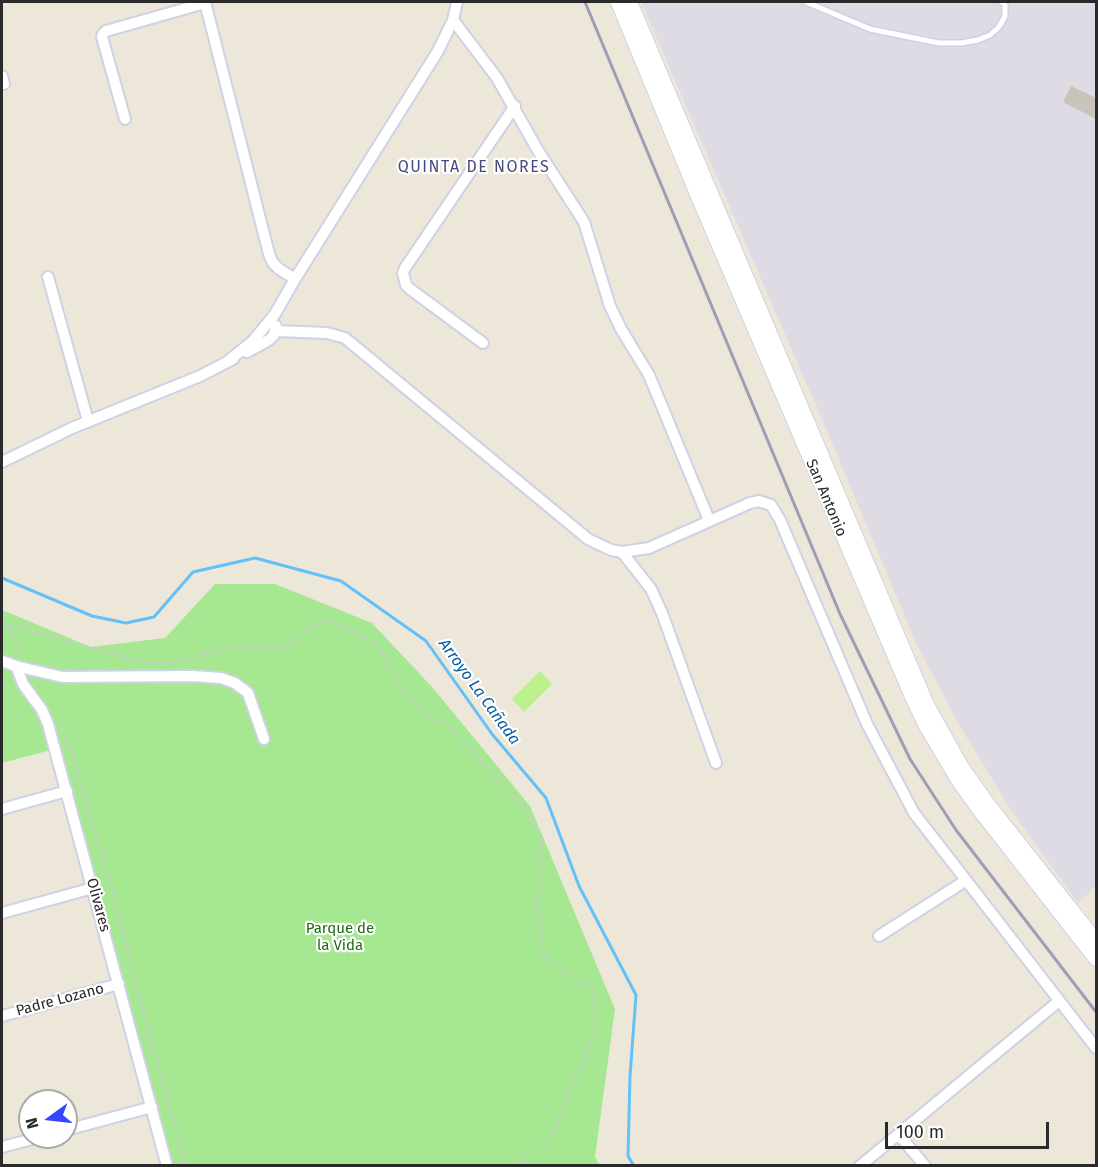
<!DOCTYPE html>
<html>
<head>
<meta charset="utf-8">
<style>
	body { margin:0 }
	#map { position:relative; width:1098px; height:1167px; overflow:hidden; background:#ede7da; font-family:"Fira Sans",sans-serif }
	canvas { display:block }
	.frame { position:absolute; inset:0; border:3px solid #2a2a2a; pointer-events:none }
	.north { position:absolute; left:18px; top:1089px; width:60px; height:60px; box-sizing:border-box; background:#fff; border:2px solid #aaa; border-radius:50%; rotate:255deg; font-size:16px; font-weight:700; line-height:24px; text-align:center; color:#2a2a2a }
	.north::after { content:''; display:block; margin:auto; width:21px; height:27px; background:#3546ff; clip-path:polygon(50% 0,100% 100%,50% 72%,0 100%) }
	.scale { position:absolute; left:885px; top:1122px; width:164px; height:27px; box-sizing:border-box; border:3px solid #2a2a2a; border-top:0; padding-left:8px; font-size:18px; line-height:21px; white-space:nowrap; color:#2a2a2a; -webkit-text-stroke:4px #fff; paint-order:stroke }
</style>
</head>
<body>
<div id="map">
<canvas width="1098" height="1167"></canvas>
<div class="frame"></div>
<div class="north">N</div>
<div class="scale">100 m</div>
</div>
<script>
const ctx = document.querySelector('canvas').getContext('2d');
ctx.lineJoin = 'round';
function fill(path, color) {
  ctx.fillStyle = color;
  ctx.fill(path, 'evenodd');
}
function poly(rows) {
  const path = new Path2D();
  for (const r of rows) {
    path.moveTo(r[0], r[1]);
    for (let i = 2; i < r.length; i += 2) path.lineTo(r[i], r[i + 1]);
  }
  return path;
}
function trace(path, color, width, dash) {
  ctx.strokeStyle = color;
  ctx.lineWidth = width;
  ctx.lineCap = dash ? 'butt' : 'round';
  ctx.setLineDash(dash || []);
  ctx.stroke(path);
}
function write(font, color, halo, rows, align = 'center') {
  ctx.font = font + ' "Fira Sans",sans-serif';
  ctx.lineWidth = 4.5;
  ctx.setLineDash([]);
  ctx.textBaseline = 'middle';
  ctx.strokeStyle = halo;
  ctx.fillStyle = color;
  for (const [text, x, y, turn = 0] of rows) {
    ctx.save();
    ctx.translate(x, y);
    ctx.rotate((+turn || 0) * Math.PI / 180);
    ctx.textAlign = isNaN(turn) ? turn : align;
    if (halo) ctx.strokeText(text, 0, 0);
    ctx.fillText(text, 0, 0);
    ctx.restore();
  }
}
fill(poly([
	[641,2,1096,2,1096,886,1078,903,1010,809,961,728,916,643,827,431]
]), '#dfdbe5');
fill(poly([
	[215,584,275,584,372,623,433,688,530,806,615,1009,595,1157,600,1165,167,1165,55,749,2,763,2,610,91,647,165,638]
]), '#a6e892');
fill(poly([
	[540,671,552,684,524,712,512,699]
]), '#bcf18d');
trace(poly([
	[2,578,92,616,126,623,154,617,193,572,255,558,341,581,426,641,492,734,546,798,579,886,636,995,630,1076,628,1156,634,1166]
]), '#64c1f8', 3);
fill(poly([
	[1071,86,1096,98,1096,119,1063,102]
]), '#c8c4ba');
const service = poly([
	[806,2,870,29,939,43,961,43,978,40,990,35,999,27,1005,16,1005,5,1002,2]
]);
const minor = poly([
	[205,2,269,254,273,263,279,269,295,279],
	[453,20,497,78,537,149,584,222,610,306,621,329,649,375,709,520],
	[2,76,4,84],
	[125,119,102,37,103,34,106,31,205,3],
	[48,277,88,421],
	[276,331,327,333,345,338,588,539,611,550,622,552,649,548,750,503,759,501,771,505,780,520,867,724,914,813,1096,1048],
	[483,343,410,289,406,285,403,273,405,268,515,106],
	[247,352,269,340,274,335,276,326],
	[227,362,253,341,275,314,295,279,438,51,453,20,457,2],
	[2,462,72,428,200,376,233,359],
	[622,552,651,589,662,613,716,763],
	[2,661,16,666,23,684,42,710,48,724,167,1166],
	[16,666,62,677,192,676,221,678,235,683,248,693,264,739],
	[2,809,67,791],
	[2,913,93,888],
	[879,936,965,881],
	[2,1016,119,984],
	[66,1130,152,1107],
	[899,1135,925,1166],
	[2,1147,40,1137],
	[860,1166,1059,1001]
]);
const secondary = poly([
	[618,2,700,201,913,699,926,726,958,780,978,808,1096,959],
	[630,2,927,705,961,766,987,803,1096,941]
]);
trace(service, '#cfd1e4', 8);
trace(minor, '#cfd1e4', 14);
trace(secondary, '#cfd1e4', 16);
trace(poly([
	[2,626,9,628,11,625,145,663,167,663,239,646,278,648,284,647,316,624,322,622,332,622,375,643,386,658,401,688,433,719,444,722,452,729,527,811,539,833,542,845,537,910,543,952,551,965,589,987,594,993,596,1027,594,1035,549,1141,514,1166],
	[9,628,22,656],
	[60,726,69,744,114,896,157,1063,186,1166]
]), '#ccc', 2, [4.5, 3]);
trace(service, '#fff', 5);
trace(minor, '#fff', 10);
trace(secondary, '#fff', 14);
trace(poly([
	[585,2,840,614,910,759,956,830,1096,1012]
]), '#9d9eb6', 3);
write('15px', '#2a2a2a', '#fff', [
	["San Antonio",826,498,67],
	["Olivares",98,905,75],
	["Padre Lozano",60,1000,-15]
]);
write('15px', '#1d6c14', '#fff', [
	["Parque de",340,929],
	["la Vida",340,946]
]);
ctx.letterSpacing = '1.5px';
write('16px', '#464b7e', '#fff', [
	["QUINTA DE NORES",474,168]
]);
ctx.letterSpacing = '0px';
write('italic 16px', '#035ca5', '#fff', [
	["Arroyo La Cañada",479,692,54]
]);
</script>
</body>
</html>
